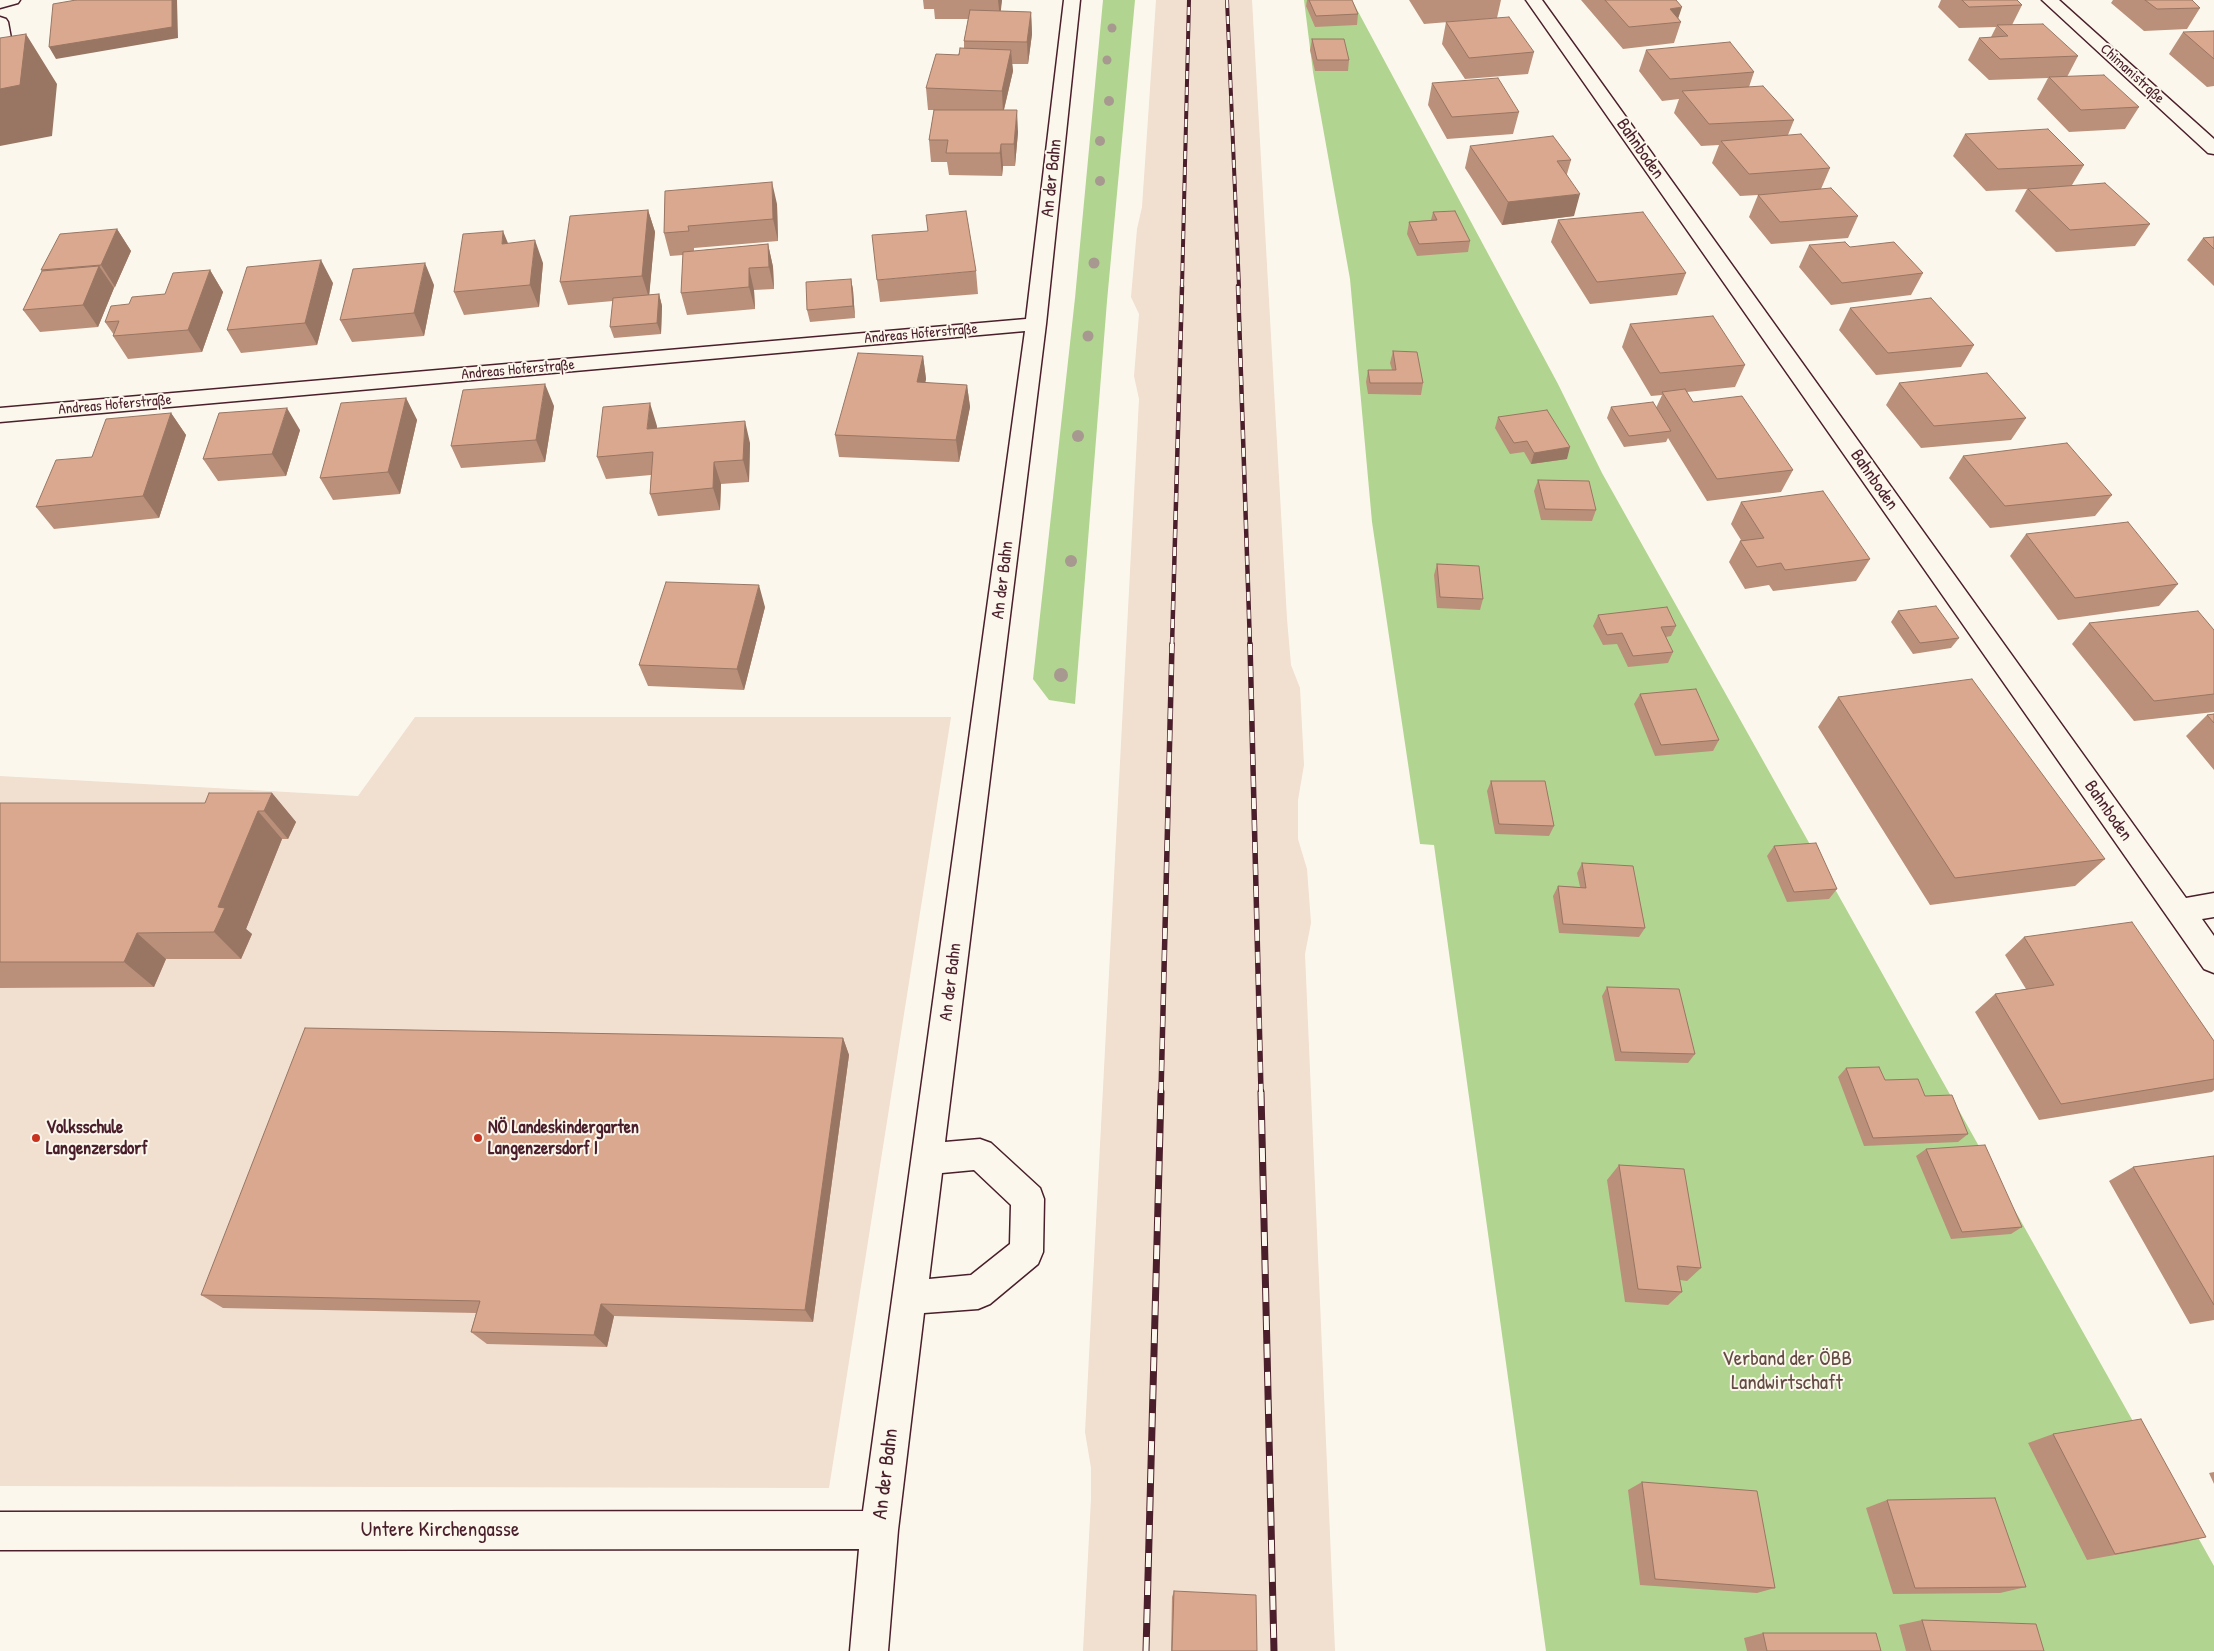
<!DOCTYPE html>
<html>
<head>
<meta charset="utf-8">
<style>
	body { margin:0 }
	canvas { display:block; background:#fbf7ec }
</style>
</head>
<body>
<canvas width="2214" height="1651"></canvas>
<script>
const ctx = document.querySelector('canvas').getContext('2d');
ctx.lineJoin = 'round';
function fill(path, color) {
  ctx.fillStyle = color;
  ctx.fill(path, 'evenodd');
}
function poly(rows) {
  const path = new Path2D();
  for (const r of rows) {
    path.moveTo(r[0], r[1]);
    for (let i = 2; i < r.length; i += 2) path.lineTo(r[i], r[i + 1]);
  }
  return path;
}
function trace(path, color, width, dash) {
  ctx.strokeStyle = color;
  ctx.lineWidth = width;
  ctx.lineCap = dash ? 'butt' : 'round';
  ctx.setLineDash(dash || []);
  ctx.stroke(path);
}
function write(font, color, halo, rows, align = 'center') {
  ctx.font = font + ' "Patrick Hand",sans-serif';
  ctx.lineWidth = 4;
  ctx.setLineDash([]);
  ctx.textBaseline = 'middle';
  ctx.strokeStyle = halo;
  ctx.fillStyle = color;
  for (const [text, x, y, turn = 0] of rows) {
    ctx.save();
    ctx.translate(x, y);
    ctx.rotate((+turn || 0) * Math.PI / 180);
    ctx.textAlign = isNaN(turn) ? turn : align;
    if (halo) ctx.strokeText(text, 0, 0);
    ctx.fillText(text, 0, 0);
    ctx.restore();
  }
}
fill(poly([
	[1156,0,1252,0,1287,619,1291,665,1300,688,1304,765,1298,800,1298,839,1307,869,1311,923,1305,954,1335,1651,1083,1651,1091,1499,1091,1468,1085,1432,1139,399,1134,376,1139,314,1131,297,1137,229,1142,207],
	[415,717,951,717,829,1488,0,1486,0,776,358,796]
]), '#f1dfd0');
fill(poly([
	[1103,0,1135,0,1107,301,1075,704,1049,700,1033,679,1075,298],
	[1304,0,1351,0,1354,4,1558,384,1602,473,2214,1566,2214,1651,1546,1651,1434,845,1420,844,1372,522,1350,279,1313,72]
]), '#b1d590');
const minor = poly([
	[0,0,20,0,18,3,0,8,0,0],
	[1064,0,1080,0,1046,324,945,1142,980,1139,991,1143,1040,1188,1044,1199,1043,1252,1038,1264,990,1304,978,1309,924,1313,898,1530,888,1651,850,1651,859,1549,0,1550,0,1512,863,1511,1025,331,0,422,0,408,1026,319,1064,0],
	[974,1170,1011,1205,1010,1244,971,1275,929,1279,942,1173,974,1170],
	[1526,0,1542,0,2186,898,2214,893,2214,917,2202,919,2214,936,2214,973,2204,969,1526,0],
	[2042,0,2059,0,2214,139,2214,154,2208,153,2042,0],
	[0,17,6,19,8,22,15,60,13,64,7,65,0,62,0,17]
]);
trace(minor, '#4a1f2b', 3);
fill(minor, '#fbf7ec');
const railFar3 = poly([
	[1227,0,1239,287],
	[1182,287,1189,0]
]);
const railFar2 = poly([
	[1238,286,1250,646],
	[1172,646,1182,286]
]);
const railFar1 = poly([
	[1250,644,1261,1093],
	[1161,1093,1172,644]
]);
const rail = poly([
	[1261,1092,1274,1651],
	[1146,1651,1161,1092]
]);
trace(railFar3, '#4a1f2b', 4);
trace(railFar2, '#4a1f2b', 4.5);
trace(railFar1, '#4a1f2b', 5.5);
trace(rail, '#4a1f2b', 7);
trace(railFar3, '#fbf7ec', 2.5, [8]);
trace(railFar2, '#fbf7ec', 3, [9]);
trace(railFar1, '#fbf7ec', 4, [11]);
trace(rail, '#fbf7ec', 5, [14]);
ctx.fillStyle = '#a89990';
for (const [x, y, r] of [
	[1112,28,4.5],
	[1107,60,4.5],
	[1109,101,5],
	[1100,141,5],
	[1100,181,5],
	[1094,263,5.5],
	[1088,336,5.5],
	[1078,436,6],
	[1071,561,6],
	[1061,675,7]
]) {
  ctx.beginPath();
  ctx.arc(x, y, r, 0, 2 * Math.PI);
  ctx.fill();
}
fill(poly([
	[923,0,1002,0,1000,11,1031,12,1032,34,1028,64,1012,64,1013,71,1004,110,1018,132,1015,166,1003,166,1002,176,949,175,947,162,931,162,929,140,934,110,928,110,926,88,964,48,964,41,968,19,935,19,934,9,924,9],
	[1307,0,1352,0,1358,14,1357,25,1315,27,1306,6],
	[1409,0,1501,0,1497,18,1424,24],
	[1581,0,1676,0,1678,18,1681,22,1674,43,1623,49],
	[1941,0,2017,0,2022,5,2012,25,2078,56,2067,77,2139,107,2125,129,2069,132,2037,99,2048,78,1989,80,1968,60,1979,38,1991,37,1996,27,1959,28,1938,7],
	[2113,0,2192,0,2200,8,2187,29,2144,31,2111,3],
	[1446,22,1534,52,1528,74,1465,79,1442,44],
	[2214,31,2214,86,2207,87,2169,54,2183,32],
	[1312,39,1349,60,1348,71,1315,71,1310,50],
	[1646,50,1754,72,1749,87,1794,120,1788,135,1830,168,1821,189,1858,216,1848,238,1771,244,1749,217,1758,195,1740,196,1712,163,1719,145,1701,146,1674,113,1679,99,1662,101,1639,71],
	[1432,83,1519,112,1513,134,1447,139,1428,105],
	[1965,134,2084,165,2072,185,2150,224,2135,246,2056,252,2015,211,2027,189,1986,191,1953,156],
	[1470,146,1571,160,1567,174,1574,216,1502,225,1465,168],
	[665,191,777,204,778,241,694,248,694,251,768,244,773,267,774,289,754,290,755,309,687,315,681,293,683,255,670,256,664,233],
	[648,210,655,232,649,295,659,294,662,306,661,334,614,338,610,327,613,301,568,305,560,282],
	[1433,212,1470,241,1468,252,1417,256,1407,234,1409,222,1431,220],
	[1558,220,1686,273,1677,295,1590,304,1551,242],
	[117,229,131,251,115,287,114,288,98,327,40,332,23,310,42,271,41,270],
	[2214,237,2214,286,2187,260,2203,238],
	[1809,245,1850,247,1923,273,1911,295,1831,305,1799,267],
	[543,263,539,307,464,315,454,292],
	[210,270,223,292,202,352,128,359,113,336,114,335,105,322,129,304,165,294],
	[976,271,978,294,880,302,877,280],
	[851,279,853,290,855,318,810,322,807,310],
	[333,283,317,345,241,353,227,330],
	[434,285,424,336,352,342,340,320],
	[1850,308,1974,345,1961,367,1876,375,1839,330],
	[1630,324,1745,365,1735,387,1687,392,1693,402,1793,470,1781,492,1707,501,1668,438,1666,442,1624,447,1607,418,1611,407,1656,408,1662,395,1651,396,1622,347],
	[1393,351,1423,383,1421,395,1368,394,1366,382,1368,370,1392,370,1390,363],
	[923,356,926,379,925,383,967,385,970,407,959,462,839,457,835,435],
	[1899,383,2026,418,2011,440,1921,448,1886,405],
	[406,398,417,420,400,494,333,500,320,478],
	[554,406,545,462,461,468,451,446],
	[171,413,186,435,159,518,54,529,36,507,92,457],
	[1498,417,1567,459,1531,464,1524,452,1510,454,1495,428],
	[657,426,657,429,750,443,749,482,721,484,720,510,658,516,650,494,651,475,606,479,597,457],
	[300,430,286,476,218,481,203,459],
	[1963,456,2112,495,2095,516,1990,528,1949,478],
	[1538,480,1596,510,1592,521,1541,520,1534,491],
	[1741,502,1870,559,1856,581,1773,591,1769,585,1745,589,1729,562,1740,541,1741,540,1731,524],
	[2026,534,2178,584,2159,606,2058,620,2010,556],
	[1437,564,1483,599,1480,610,1437,608,1434,575],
	[765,607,744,690,648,686,639,665],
	[1898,611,1959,638,1951,648,1913,654,1891,622],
	[1598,615,1676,626,1671,636,1666,637,1673,652,1668,663,1628,667,1617,644,1603,645,1593,626],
	[2089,623,2214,630,2214,712,2134,721,2072,644],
	[1640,694,1719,740,1713,751,1655,756,1634,704],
	[1838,697,2105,859,2075,886,1930,905,1818,727],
	[2214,714,2214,770,2186,736,2207,715],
	[1491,781,1554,826,1549,836,1495,834,1487,791],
	[272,793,296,822,288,839,282,839,246,929,252,934,241,959,166,959,154,987,0,988,0,803,205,803],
	[1774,846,1837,889,1829,899,1787,902,1767,856],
	[1582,863,1645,928,1639,937,1559,933,1553,896,1558,886,1580,887,1577,873],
	[2024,937,2214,1041,2214,1090,2212,1092,2039,1120,1975,1012,1995,994,2026,989,2005,955],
	[1607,987,1695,1054,1688,1063,1615,1061,1602,996],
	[843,1038,849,1055,813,1322,614,1316,607,1347,487,1344,471,1332,476,1313,223,1308,201,1295],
	[1846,1068,1885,1080,1925,1096,1968,1134,1958,1142,1864,1146,1838,1077],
	[1926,1149,2022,1227,2011,1234,1951,1239,1916,1156],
	[2214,1156,2214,1320,2190,1324,2109,1181,2133,1167],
	[1619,1165,1701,1268,1687,1281,1680,1280,1682,1292,1668,1305,1625,1302,1607,1180],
	[2053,1434,2206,1537,2176,1544,2087,1560,2028,1443],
	[2214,1472,2214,1484,2209,1473],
	[1642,1482,1775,1588,1757,1593,1640,1585,1628,1490],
	[1887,1500,2026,1587,2000,1593,1893,1594,1866,1508],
	[1174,1591,1257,1651,1171,1651,1172,1597],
	[1922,1620,2044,1651,1906,1651,1899,1625],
	[1763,1633,1881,1651,1747,1651,1744,1638]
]), '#bb907a');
fill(poly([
	[172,0,177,0,178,38,56,59,49,47],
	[998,0,1002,0,1000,19],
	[1682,7,1677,22,1670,9],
	[1031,12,1032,34,1028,64,1027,42],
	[26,34,57,84,52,136,0,146,0,89],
	[1011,50,1013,71,1003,113,1002,91],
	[1017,110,1018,132,1015,166,1014,144],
	[1001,144,1003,166,1002,176,1000,153],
	[772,182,777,204,778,241,773,219],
	[1580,194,1574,216,1502,225,1508,202],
	[648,210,655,232,649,298,642,276],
	[117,229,131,251,115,287,101,265],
	[503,231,512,253,502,244],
	[535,240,543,263,539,307,530,285],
	[768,244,773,267,774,289,769,267],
	[321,260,333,283,317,345,305,323],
	[425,263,434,285,424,336,414,313],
	[99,266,114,288,98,327,83,305],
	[749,268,754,290,755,309,749,287],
	[210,270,223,292,202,352,188,330],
	[851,279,853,290,855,318,853,306],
	[659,294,662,306,661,334,657,323],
	[923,356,926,379,920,405,917,382],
	[545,384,554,406,545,462,536,440],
	[967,385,970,407,959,462,956,440],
	[406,398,417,420,400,494,388,472],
	[650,403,657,426,654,452,647,429],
	[287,408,300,430,286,476,272,454],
	[171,413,186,435,159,518,143,496],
	[745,421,750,443,749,482,743,460],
	[1570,447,1567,459,1531,464,1534,453],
	[714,462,721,484,720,510,713,488],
	[759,585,765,607,744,690,737,669],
	[272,793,296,822,288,839,264,811],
	[258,811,282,839,246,929,252,934,241,959,214,932,218,907],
	[137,933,166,959,154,987,124,962],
	[843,1038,849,1055,813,1322,805,1310],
	[601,1304,614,1316,607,1347,594,1335]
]), '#997663');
const building = poly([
	[76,0,172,0,172,27,49,47,53,4,76,0],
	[1309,0,1352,0,1358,14,1316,16,1309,0],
	[1605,0,1676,0,1682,7,1670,9,1681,22,1629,27,1605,0],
	[1962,0,2017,0,2022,5,1969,7,1962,0],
	[2145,0,2192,0,2200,8,2157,9,2145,0],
	[970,10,1031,12,1027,42,964,41,970,10],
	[1509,17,1534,52,1469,58,1446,22,1509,17],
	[2043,24,2078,56,2000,59,1979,38,2008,36,1997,25,2043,24],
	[2214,31,2214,59,2183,32,2214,31],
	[26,34,20,85,0,89,0,38,26,34],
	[1312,39,1344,39,1349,60,1317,60,1312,39],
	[1730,42,1754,72,1670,79,1646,50,1730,42],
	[960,48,1011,50,1002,91,926,88,936,54,959,55,960,48],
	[2104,75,2139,107,2081,110,2049,77,2104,75],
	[1498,78,1519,112,1452,117,1432,83,1498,78],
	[1763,86,1794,120,1709,124,1682,91,1763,86],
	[934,110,1017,110,1014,144,1001,144,1000,153,946,153,948,140,929,140,934,110],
	[2048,129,2084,165,1998,169,1965,134,2048,129],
	[1801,134,1830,168,1749,174,1721,141,1801,134],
	[1553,136,1571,160,1557,161,1580,194,1508,202,1470,146,1553,136],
	[772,182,773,219,688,226,689,231,664,233,665,191,772,182],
	[2105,183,2150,224,2070,230,2028,189,2105,183],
	[1831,188,1858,216,1780,222,1758,195,1831,188],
	[648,210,642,276,560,282,570,216,648,210],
	[966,211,976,271,877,280,872,235,928,231,926,215,966,211],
	[1455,211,1470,241,1419,244,1409,222,1437,220,1433,212,1455,211],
	[1643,212,1686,273,1597,282,1558,220,1643,212],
	[117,229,101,265,41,270,60,234,117,229],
	[503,231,502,244,535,240,530,285,454,292,463,234,503,231],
	[2214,237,2214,249,2203,238,2214,237],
	[1845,242,1850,247,1894,242,1923,273,1842,283,1809,245,1845,242],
	[768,244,769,267,749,268,749,287,681,293,683,252,768,244],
	[321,260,305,323,227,330,247,267,321,260],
	[425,263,414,313,340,320,353,269,425,263],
	[99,266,83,305,23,310,42,271,99,266],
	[210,270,188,330,113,336,119,321,105,322,111,306,129,304,132,297,165,294,173,273,210,270],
	[851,279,853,306,807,310,806,282,851,279],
	[659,294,657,323,610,327,613,298,659,294],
	[1931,298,1974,345,1888,353,1850,308,1931,298],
	[1713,316,1745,365,1660,373,1630,324,1713,316],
	[1393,351,1417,352,1423,383,1370,383,1368,370,1396,370,1393,351],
	[858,353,923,356,917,382,967,385,956,440,835,435,858,353],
	[1987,373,2026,418,1934,426,1899,383,1987,373],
	[545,384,536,440,451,446,463,390,545,384],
	[1685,389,1693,402,1742,396,1793,470,1717,479,1662,392,1685,389],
	[406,398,388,472,320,478,341,403,406,398],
	[1653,402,1671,431,1629,436,1611,407,1653,402],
	[650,403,647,429,745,421,743,460,714,462,713,488,650,494,653,452,597,457,603,407,650,403],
	[287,408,272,454,203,459,219,413,287,408],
	[1547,410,1570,447,1534,453,1527,441,1514,443,1498,417,1547,410],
	[171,413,143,496,36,507,56,460,92,457,106,419,171,413],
	[2067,443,2112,495,2005,506,1963,456,2067,443],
	[1538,480,1589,481,1596,510,1545,509,1538,480],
	[1823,491,1870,559,1785,570,1781,563,1757,567,1740,541,1764,538,1741,502,1823,491],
	[2128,522,2178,584,2075,598,2026,534,2128,522],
	[1437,564,1479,566,1483,599,1440,597,1437,564],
	[666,582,759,585,737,669,639,665,666,582],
	[1936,606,1959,638,1920,643,1898,611,1936,606],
	[1667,607,1676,626,1661,627,1673,652,1633,656,1622,633,1607,635,1598,615,1667,607],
	[2198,611,2214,630,2214,694,2154,701,2089,623,2198,611],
	[1972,679,2105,859,1955,878,1838,697,1972,679],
	[1696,689,1719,740,1661,745,1640,694,1696,689],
	[2214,714,2214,723,2207,715,2214,714],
	[1491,781,1545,781,1554,826,1499,824,1491,781],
	[209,793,272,793,264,811,258,811,218,907,225,908,214,932,137,933,124,962,0,962,0,803,205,803,209,793],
	[1816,843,1837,889,1794,892,1774,846,1816,843],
	[1582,863,1633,866,1645,928,1563,924,1558,886,1586,888,1582,863],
	[2132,922,2214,1041,2214,1079,2061,1104,1995,994,2054,985,2024,937,2132,922],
	[1607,987,1679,989,1695,1054,1621,1052,1607,987],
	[305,1028,843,1038,805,1310,601,1304,594,1335,471,1332,480,1301,201,1295,305,1028],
	[1879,1067,1885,1080,1918,1079,1925,1096,1952,1095,1968,1134,1873,1138,1846,1068,1879,1067],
	[1985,1145,2022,1227,1962,1232,1926,1149,1985,1145],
	[2214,1156,2214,1305,2133,1167,2214,1156],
	[1619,1165,1684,1169,1701,1268,1677,1266,1682,1292,1638,1289,1619,1165],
	[2141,1419,2206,1537,2115,1554,2053,1434,2141,1419],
	[1642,1482,1757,1491,1775,1588,1655,1579,1642,1482],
	[1995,1498,2026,1587,1915,1588,1887,1500,1995,1498],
	[1174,1591,1256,1595,1257,1651,1172,1651,1174,1591],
	[1922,1620,2036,1624,2044,1651,1931,1651,1922,1620],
	[1763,1633,1876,1633,1881,1651,1767,1651,1763,1633]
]);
fill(building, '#daa88e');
trace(building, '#997663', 1);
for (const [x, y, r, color] of [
	[36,1138,5,"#c8321e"],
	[478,1138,5,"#c8321e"]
]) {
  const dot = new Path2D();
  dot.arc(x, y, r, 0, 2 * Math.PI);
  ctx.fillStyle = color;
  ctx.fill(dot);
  trace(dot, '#fbf7ec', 2);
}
write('15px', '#4a1f2b', '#fbf7ec', [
	["Chimanistraße",2132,74,42],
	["Andreas Hoferstraße",921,334,-5],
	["Andreas Hoferstraße",518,370,-5],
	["Andreas Hoferstraße",115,405,-5]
]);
write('18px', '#4a1f2b', '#fbf7ec', [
	["Bahnboden",1640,149,55],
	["An der Bahn",1052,178,-84],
	["Bahnboden",1874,480,55],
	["An der Bahn",1003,580,-83],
	["Bahnboden",2108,811,55],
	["An der Bahn",951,982,-83]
]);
write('bold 18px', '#4a1f2b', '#fbf7ec', [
	["Volksschule",46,1128],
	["Langenzersdorf",46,1149],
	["NÖ Landeskindergarten",488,1128],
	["Langenzersdorf I",488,1149]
], 'left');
write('21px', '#644c44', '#fbf7ec', [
	["Verband der ÖBB",1787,1359],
	["Landwirtschaft",1787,1383]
]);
write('21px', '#4a1f2b', '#fbf7ec', [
	["An der Bahn",886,1474,-83],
	["Untere Kirchengasse",440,1530]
]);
</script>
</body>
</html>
